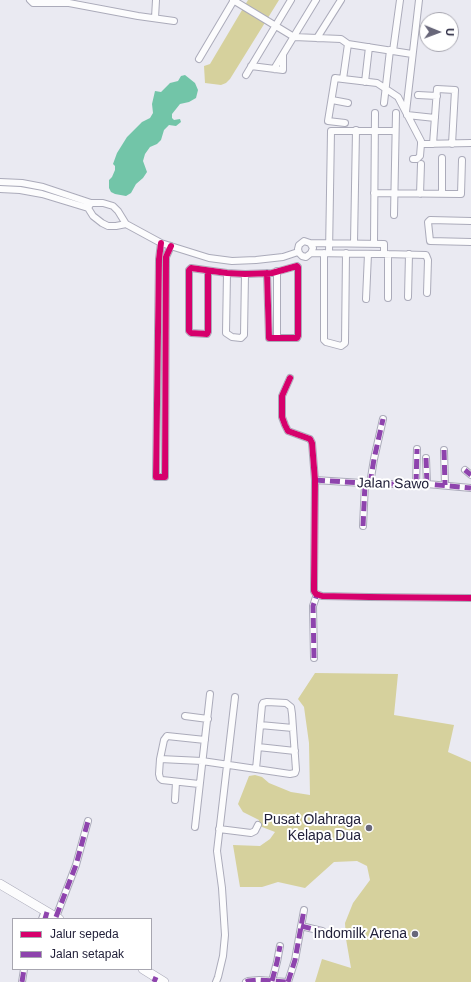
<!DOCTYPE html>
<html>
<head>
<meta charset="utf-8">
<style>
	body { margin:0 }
	#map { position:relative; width:471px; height:982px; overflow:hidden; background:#eaeaf2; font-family:Helvetica,sans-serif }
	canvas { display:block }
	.legend { position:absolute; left:12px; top:918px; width:140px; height:52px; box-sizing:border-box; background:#fff; border:1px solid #a7a6b0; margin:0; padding:5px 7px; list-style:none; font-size:12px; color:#22213a }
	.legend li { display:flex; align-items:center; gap:8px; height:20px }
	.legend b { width:20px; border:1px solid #a7a6b0 }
	.north { position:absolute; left:419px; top:12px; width:40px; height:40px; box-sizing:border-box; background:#fff; border:1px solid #a7a6b0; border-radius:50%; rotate:91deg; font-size:11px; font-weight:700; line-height:16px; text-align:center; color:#22213a }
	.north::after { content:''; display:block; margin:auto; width:14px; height:18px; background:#68677a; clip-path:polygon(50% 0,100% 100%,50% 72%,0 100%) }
</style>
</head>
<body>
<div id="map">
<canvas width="471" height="982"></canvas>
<ul class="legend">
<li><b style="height:5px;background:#d6006c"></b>Jalur sepeda</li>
<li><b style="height:5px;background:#8e44ad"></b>Jalan setapak</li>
</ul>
<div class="north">U</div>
</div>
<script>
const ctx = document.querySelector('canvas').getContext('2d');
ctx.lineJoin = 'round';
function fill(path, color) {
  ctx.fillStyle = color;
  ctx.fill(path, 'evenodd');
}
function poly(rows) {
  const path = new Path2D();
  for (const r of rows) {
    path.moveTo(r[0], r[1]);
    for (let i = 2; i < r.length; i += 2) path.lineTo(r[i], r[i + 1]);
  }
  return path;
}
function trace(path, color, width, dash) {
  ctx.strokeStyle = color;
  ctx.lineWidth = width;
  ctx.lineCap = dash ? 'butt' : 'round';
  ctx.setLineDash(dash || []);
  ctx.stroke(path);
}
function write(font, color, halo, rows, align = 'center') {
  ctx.font = font + ' Helvetica,sans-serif';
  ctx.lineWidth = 4;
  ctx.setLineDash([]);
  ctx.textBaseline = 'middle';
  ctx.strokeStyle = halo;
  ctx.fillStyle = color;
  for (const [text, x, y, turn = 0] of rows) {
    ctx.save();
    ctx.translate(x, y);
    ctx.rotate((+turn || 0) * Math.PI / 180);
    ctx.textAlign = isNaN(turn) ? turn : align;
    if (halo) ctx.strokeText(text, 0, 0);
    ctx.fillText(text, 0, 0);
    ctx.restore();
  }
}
fill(poly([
	[248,0,279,0,230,79,226,83,221,85,205,83,204,66,210,64],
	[315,673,398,674,394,715,454,725,448,752,471,762,471,982,315,982,322,959,351,968,346,939,345,923,353,903,370,880,367,866,357,861,334,862,305,888,278,882,262,887,240,887,233,845,260,846,270,839,275,832,257,825,259,820,243,812,238,804,249,776,255,775,262,777,269,783,291,792,310,795,309,743,304,707,298,699]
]), '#d6d19d');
fill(poly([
	[185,75,195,83,198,90,196,98,189,102,180,104,172,114,172,118,174,120,180,119,181,122,176,126,169,125,164,130,161,140,157,144,150,147,145,154,143,161,147,172,143,178,136,184,131,193,126,196,115,194,111,192,109,188,109,180,112,177,115,170,115,166,113,164,117,153,127,137,142,122,150,118,153,113,152,104,155,91,161,92,170,83,178,81,181,76]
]), '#72c5a8');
const minor = poly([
	[30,0,33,3,69,3,138,16,174,21],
	[233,0,294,37,341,39,348,44,343,79,377,83,398,97,421,141,421,144,471,143],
	[155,18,156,0],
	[317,38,341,0],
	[348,44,412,54],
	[393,51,400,0],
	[199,59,234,0],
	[251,66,283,70,283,55],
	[274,69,316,0],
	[246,75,291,0],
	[343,79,335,78,328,121,345,123],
	[365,82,369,47],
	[418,95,437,96],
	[332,100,348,103],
	[384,103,390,50],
	[406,112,419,0],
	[407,115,435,118],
	[433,144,437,89,455,90,452,144],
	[413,159,417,159,420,156,421,144],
	[0,182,22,183,43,187,91,203],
	[0,189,20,190,42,194,88,208],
	[374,193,461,194,462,160],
	[420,194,421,164],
	[442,194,442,158],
	[394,215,396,113],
	[471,221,430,220,428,222,430,241,471,242],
	[126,224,116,226,108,226,102,223,93,216,88,208,91,203,103,203,113,206,118,211,126,224,161,243,209,258,232,261,256,260,283,257,298,252],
	[161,243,159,259,156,477,165,477,166,257,171,246],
	[310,243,384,244,384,254,311,253,306,257,302,256,299,253,298,249,299,245,304,241,310,243,313,248,311,253],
	[354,243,356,130],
	[374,243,375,113],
	[324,253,324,340,326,342,341,346,345,343,346,253],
	[329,253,331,131,395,131],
	[384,254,426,255,428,260,427,293],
	[208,271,208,332,207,334,191,333,189,331,189,270,191,268,227,273,245,274,272,273,297,266,298,267,298,336,297,338,269,338,267,273],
	[277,271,277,338],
	[227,273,226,333,232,337,241,338,244,335,245,274],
	[408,297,409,254],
	[388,298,388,254],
	[366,299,368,254],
	[290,378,282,396,282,417,285,425,288,431,310,439,312,443,315,480,314,585,314,591,316,594,322,596,369,597,471,598],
	[444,450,445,485],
	[426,458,427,484],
	[465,470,471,475],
	[315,480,378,484,427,484,471,488],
	[370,484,374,459,383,419],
	[416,484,417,449],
	[363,526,365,484],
	[314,658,313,606,317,594],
	[185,716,208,719],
	[260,725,293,728],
	[258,747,295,751],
	[160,759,164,740,167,736,205,740],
	[199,784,162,780,160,778,159,774,160,759,202,761,290,774,295,773,296,770,292,714,291,707,286,703,267,702,263,703,262,705,256,769],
	[175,800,176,782],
	[195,827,210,694],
	[219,829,251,833,255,831,258,825],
	[56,917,76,865,88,821],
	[42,919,45,911],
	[301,926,322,931],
	[272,981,277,962,280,946],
	[22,982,24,969],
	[216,982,218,977,223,956,225,935,222,888,217,851,235,697],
	[246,982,248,981,259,980,287,982],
	[288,982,295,960,304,910]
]);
const primary = poly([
	[0,884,59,919],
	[143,969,164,982]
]);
trace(minor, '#ababba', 8);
trace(primary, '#ababba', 10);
trace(minor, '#fcfcfd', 6);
trace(primary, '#fcfcfd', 9);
trace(poly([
	[444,450,445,485],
	[426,458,427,484],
	[465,470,471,475],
	[315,480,378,484,427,484,471,488],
	[370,484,374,459,383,419],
	[416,484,417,449],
	[363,526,365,484],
	[314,658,313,606,317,594],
	[56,917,76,865,88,821],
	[45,919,47,912],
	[301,926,322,931],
	[272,981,277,962,280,946],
	[22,982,24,969],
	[154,982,156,977],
	[246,982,248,981,259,980,287,982],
	[288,982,295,960,304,910]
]), '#8e44ad', 5, [10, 5]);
trace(poly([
	[161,243,159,259,156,477,165,477,166,257,171,246],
	[208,271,208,332,207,334,191,333,189,331,189,270,191,268,227,273,245,274,272,273,297,266,298,267,298,336,297,338,269,338,267,273],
	[290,378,282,396,282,417,285,425,288,431,310,439,312,443,315,480,314,585,314,591,316,594,322,596,369,597,471,598]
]), '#d6006c', 6);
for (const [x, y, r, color] of [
	[369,828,4,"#68677a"],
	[415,934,4,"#68677a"]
]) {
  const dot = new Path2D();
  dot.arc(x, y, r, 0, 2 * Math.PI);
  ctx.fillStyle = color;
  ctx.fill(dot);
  trace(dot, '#fff', 1.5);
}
write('14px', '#22213a', '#fff', [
	["Jalan Sawo",393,484,1]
]);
write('14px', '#22213a', '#fff', [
	["Pusat Olahraga",361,820],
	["Kelapa Dua",361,836],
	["Indomilk Arena",407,934]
], 'right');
</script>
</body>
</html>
